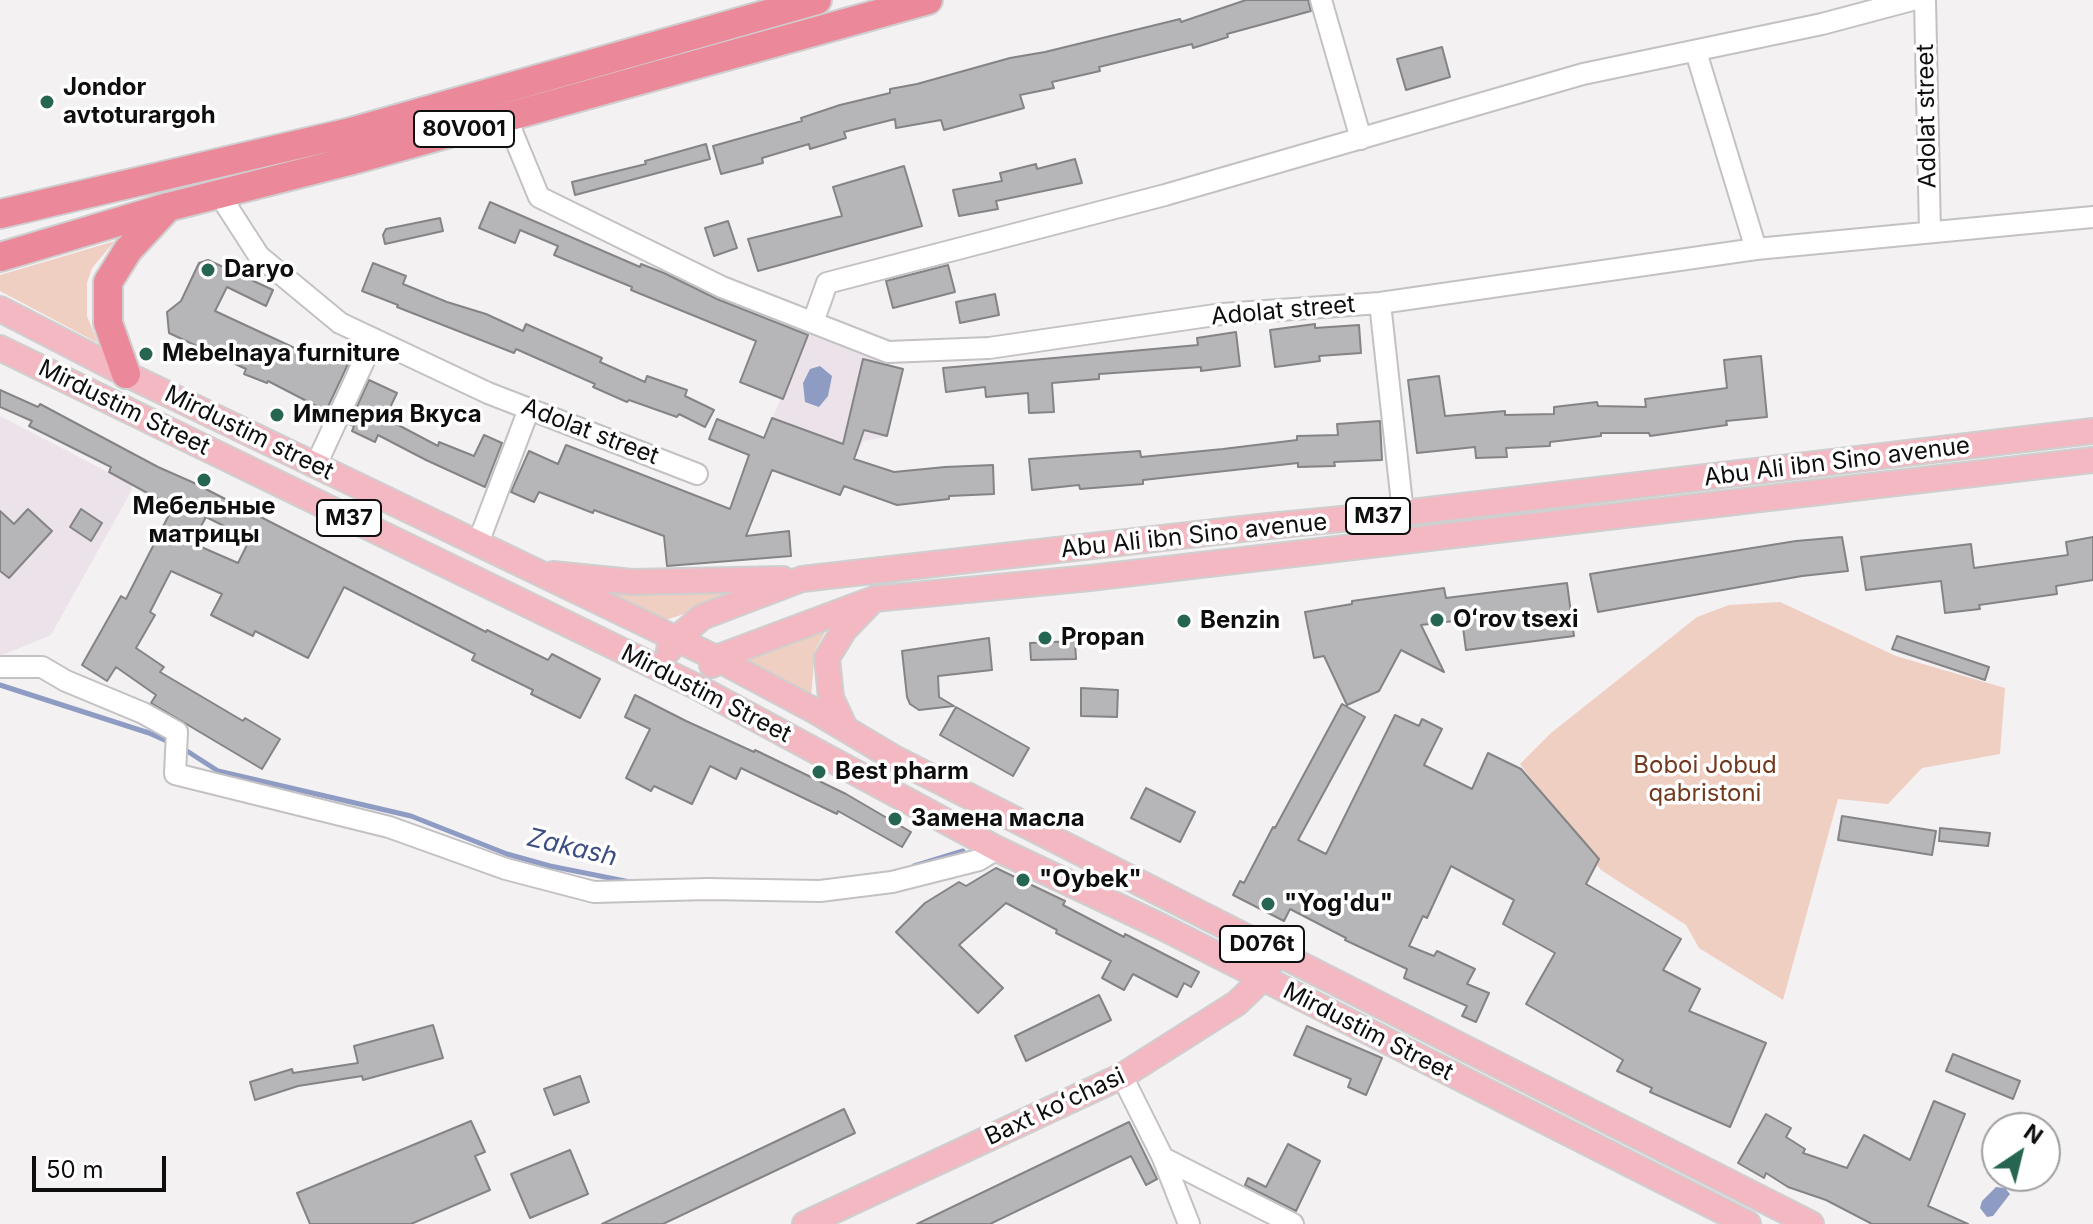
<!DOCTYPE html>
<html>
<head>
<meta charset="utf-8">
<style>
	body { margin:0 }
	#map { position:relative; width:2093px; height:1224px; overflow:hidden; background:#f4f1f3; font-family:Inter,sans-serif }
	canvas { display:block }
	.north { position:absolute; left:1981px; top:1112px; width:80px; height:80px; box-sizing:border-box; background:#fff; border:2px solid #9f9f9f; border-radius:50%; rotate:35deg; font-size:22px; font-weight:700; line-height:32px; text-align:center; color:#0f0e0f }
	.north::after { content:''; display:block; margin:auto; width:28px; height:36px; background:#266551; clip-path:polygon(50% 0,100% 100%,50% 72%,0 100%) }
	.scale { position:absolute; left:32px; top:1156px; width:134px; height:36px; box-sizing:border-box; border:4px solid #0f0e0f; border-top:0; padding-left:10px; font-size:24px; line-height:28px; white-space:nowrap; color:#0f0e0f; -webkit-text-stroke:6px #fff; paint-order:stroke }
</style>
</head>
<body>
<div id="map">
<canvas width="2093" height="1224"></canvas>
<div class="north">N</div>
<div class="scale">50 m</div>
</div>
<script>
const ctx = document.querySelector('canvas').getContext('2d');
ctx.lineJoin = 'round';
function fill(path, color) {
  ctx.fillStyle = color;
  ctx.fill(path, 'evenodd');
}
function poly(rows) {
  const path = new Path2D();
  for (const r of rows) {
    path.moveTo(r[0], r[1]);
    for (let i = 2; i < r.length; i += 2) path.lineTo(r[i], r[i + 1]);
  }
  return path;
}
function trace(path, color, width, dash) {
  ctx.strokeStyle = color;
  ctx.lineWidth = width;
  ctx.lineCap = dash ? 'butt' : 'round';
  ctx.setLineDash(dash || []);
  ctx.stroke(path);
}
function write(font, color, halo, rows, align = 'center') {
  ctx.font = font + ' Inter,sans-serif';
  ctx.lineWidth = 7;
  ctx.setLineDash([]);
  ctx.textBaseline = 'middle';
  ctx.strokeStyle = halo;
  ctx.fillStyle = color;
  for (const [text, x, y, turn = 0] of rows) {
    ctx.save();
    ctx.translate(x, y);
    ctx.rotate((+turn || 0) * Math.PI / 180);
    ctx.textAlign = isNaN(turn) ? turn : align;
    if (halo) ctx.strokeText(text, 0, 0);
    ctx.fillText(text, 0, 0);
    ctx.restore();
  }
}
fill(poly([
	[808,334,860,350,901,369,886,437,863,441,840,493,755,459],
	[0,416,133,485,128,497,51,635,0,656]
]), '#ece3ea');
fill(poly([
	[115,241,92,268,87,283,87,316,98,343,0,291,0,275],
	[759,589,663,621,611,592],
	[1780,602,1896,656,2005,688,2000,754,1922,768,1888,804,1838,799,1783,1000,1699,948,1686,925,1601,870,1520,764,1551,733,1697,617,1729,605],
	[827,629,815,650,811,698,748,665,745,658]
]), '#efcfc2');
fill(poly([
	[820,366,832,376,828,396,819,407,805,402,803,383,810,369],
	[1996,1187,2005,1188,2010,1194,1993,1216,1987,1217,1980,1208,1982,1201]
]), '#8e9cc4');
trace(poly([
	[0,685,149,733,169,742],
	[187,751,218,771,411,816,507,854,550,866,630,882],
	[914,866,963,851]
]), '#8e9cc4', 5);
const building = poly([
	[1246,0,1308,0,1311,11,1227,34,1228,37,1193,48,1192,44,1099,67,1100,71,1052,82,1054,88,1020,95,1024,108,944,130,941,120,896,128,895,119,844,132,846,138,810,149,809,144,762,158,763,163,721,174,713,146,802,121,801,118,840,105,890,93,890,89,917,84,1010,58,1045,52,1180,19,1181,22,1246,0],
	[1442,47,1450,77,1406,90,1397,59,1442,47],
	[706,144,710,159,575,195,572,182,646,164,645,161,706,144],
	[1075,159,1082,183,996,201,998,209,959,216,953,190,1002,181,1000,173,1036,164,1037,169,1075,159],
	[904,166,922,226,758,271,748,239,842,216,833,187,904,166],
	[490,202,640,267,641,264,664,273,717,299,808,335,783,399,740,382,756,341,631,290,632,287,554,255,558,246,520,230,515,243,479,228,490,202],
	[440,218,443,231,385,244,383,235,386,229,440,218],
	[728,221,737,248,714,256,705,228,728,221],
	[208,260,273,290,266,306,227,287,215,311,327,363,329,360,337,364,340,360,348,364,326,411,268,381,267,383,244,374,246,369,169,333,167,312,181,301,199,263,208,260],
	[373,263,406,276,403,284,447,302,486,314,523,331,526,324,602,358,600,362,645,382,647,376,687,390,685,396,714,410,705,427,679,414,677,417,629,400,627,402,593,387,595,384,516,349,514,353,397,307,398,305,362,291,373,263],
	[948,265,955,292,893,308,886,281,948,265],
	[995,294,999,315,960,323,956,302,995,294],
	[1315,324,1315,328,1359,325,1361,353,1319,356,1320,361,1275,367,1270,330,1315,324],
	[1236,332,1240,366,1201,371,1201,367,1099,374,1099,379,1052,383,1054,412,1029,413,1028,393,986,397,985,387,946,392,943,368,1198,345,1197,338,1236,332],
	[1761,356,1767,417,1726,421,1727,425,1650,436,1649,433,1601,433,1601,436,1550,442,1550,446,1506,448,1507,457,1476,458,1475,447,1417,453,1408,380,1439,376,1445,416,1505,411,1505,415,1554,414,1554,407,1597,402,1598,406,1646,407,1645,399,1727,388,1724,360,1761,356],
	[863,359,903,369,887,436,864,430,854,459,894,472,945,467,993,465,994,494,949,496,949,499,897,505,844,486,840,495,772,470,746,536,789,531,791,556,667,566,664,536,594,510,593,513,539,492,534,502,511,492,529,451,558,464,566,445,730,509,749,455,709,439,717,419,764,438,772,418,843,444,863,359],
	[369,380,397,393,385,418,438,446,439,442,474,456,484,435,502,443,485,487,426,460,378,435,375,442,352,431,354,426,349,424,369,380],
	[0,390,38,407,40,404,158,467,192,482,486,632,487,630,548,660,552,654,600,679,580,718,531,694,533,690,472,660,475,654,344,587,308,658,255,631,253,636,211,615,222,594,171,571,150,612,155,615,136,648,164,667,160,672,243,721,245,718,280,739,262,769,151,703,156,695,116,667,107,681,82,665,121,596,126,599,173,507,109,472,111,467,29,426,32,421,0,407,0,390],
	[206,517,250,539,238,563,192,543,206,517],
	[1380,421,1382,460,1334,462,1335,466,1298,467,1298,463,1143,480,1143,484,1080,489,1079,485,1032,490,1029,459,1140,451,1141,457,1223,449,1297,440,1297,436,1338,435,1337,424,1380,421],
	[28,509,52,531,9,578,0,571,0,511,14,524,28,509],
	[81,509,102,523,91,541,70,527,81,509],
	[1842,537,1848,571,1802,576,1598,612,1590,574,1796,541,1842,537],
	[2093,537,2093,580,2056,586,2057,594,1979,605,1980,609,1945,613,1941,581,1866,590,1861,557,1971,544,1974,568,2068,555,2066,542,2093,537],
	[1567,583,1574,636,1466,650,1462,620,1421,625,1444,672,1401,650,1379,691,1347,705,1324,656,1314,658,1305,612,1352,604,1352,601,1444,588,1446,598,1567,583],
	[1897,636,1989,667,1985,680,1892,649,1897,636],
	[989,638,992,670,938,676,939,697,954,706,919,710,910,704,907,697,902,651,989,638],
	[1075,641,1076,659,1031,660,1030,643,1075,641],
	[1081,688,1118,690,1117,717,1081,716,1081,688],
	[635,695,686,721,754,752,755,750,846,794,911,832,902,847,838,811,837,814,741,768,736,779,710,766,692,804,654,786,651,791,626,778,650,729,625,717,635,695],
	[1342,704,1365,717,1298,840,1326,854,1395,715,1419,726,1422,719,1442,729,1424,765,1472,789,1488,753,1521,769,1599,859,1586,884,1681,939,1663,970,1700,989,1689,1011,1766,1043,1730,1127,1650,1092,1652,1088,1617,1071,1623,1060,1526,1004,1555,953,1503,924,1514,900,1451,866,1427,918,1423,916,1409,946,1434,956,1437,951,1475,969,1467,984,1489,993,1476,1022,1462,1016,1467,1006,1404,978,1407,969,1345,940,1346,938,1290,909,1284,921,1233,895,1240,881,1244,883,1273,827,1275,828,1342,704],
	[956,707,1029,748,1013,776,940,735,956,707],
	[1146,788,1195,812,1180,842,1131,818,1146,788],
	[1842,816,1936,831,1932,855,1838,840,1842,816],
	[1940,828,1990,833,1988,846,1939,841,1940,828],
	[996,868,1065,901,1063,905,1124,937,1125,934,1199,972,1191,987,1184,983,1177,997,1133,974,1124,990,1102,978,1111,961,1056,933,1057,930,1006,903,959,945,1003,988,978,1013,896,932,925,903,959,882,966,886,996,868],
	[1099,995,1111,1020,1026,1061,1015,1036,1099,995],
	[433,1025,443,1058,363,1080,362,1076,298,1086,255,1100,250,1082,292,1069,293,1073,358,1063,354,1046,433,1025],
	[1307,1026,1382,1058,1366,1095,1348,1087,1351,1079,1294,1055,1307,1026],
	[1953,1054,2020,1081,2013,1099,1946,1071,1953,1054],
	[580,1076,589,1102,554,1115,544,1089,580,1076],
	[1934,1101,1965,1114,1928,1206,1968,1224,1872,1224,1826,1200,1788,1187,1766,1173,1764,1178,1738,1163,1766,1114,1791,1128,1786,1137,1805,1149,1803,1153,1847,1168,1864,1135,1910,1160,1934,1101],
	[844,1109,855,1133,663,1224,602,1224,844,1109],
	[471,1121,485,1152,475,1156,490,1190,411,1224,310,1224,297,1193,471,1121],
	[1129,1122,1157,1179,1146,1185,1131,1156,990,1224,917,1224,1129,1122],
	[1288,1144,1320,1161,1296,1211,1245,1185,1248,1178,1266,1187,1288,1144],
	[570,1150,588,1194,530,1218,511,1174,570,1150]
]);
fill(building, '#b6b5b8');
trace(building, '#848386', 2);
const minor = poly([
	[1321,0,1361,139],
	[1925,0,1930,232],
	[1696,52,1756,249],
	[506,117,539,197,722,287,888,352,989,348,1222,314,1380,303,1756,249,2093,217],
	[219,194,259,256,340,323,488,393,697,474],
	[1380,303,1403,513],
	[813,322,827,283,1165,195,1583,74,1822,24,1912,0],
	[316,465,374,339],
	[478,543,529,409],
	[0,667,42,667,66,681,143,713,177,732,175,774,389,827,506,869,594,892,708,889,820,891,892,882,979,860,997,849],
	[1122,1076,1163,1158,1189,1224],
	[1163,1158,1293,1224]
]);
const major = poly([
	[0,309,126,374,716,658,817,712,894,758,1811,1224],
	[0,348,699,688,997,849,1162,927,1748,1224],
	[553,574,632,582,783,579],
	[669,650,676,639,702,617,802,579,1259,527,1403,513,2093,431],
	[712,665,716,658,874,599,1090,578,2093,460],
	[845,728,831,698,827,658,844,630,869,604],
	[805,1224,1122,1076,1237,1003,1262,979,1269,967]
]);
const highway = poly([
	[0,214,351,132,817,0],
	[0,257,168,207,349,161,928,0],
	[126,374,108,323,108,282,128,250,168,207]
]);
trace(minor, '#c3c1c3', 24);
trace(major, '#cfcfcf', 28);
trace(highway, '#cfcfcf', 32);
trace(minor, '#fff', 20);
trace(major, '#f3b8c2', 24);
trace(highway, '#eb899a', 28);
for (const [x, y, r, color] of [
	[47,102,8,"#266551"],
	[208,270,8,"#266551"],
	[146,354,8,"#266551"],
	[277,415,8,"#266551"],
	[204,480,8,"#266551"],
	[1437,620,8,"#266551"],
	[1184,621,8,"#266551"],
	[1045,638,8,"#266551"],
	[819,772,8,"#266551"],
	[895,819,8,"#266551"],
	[1023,880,8,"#266551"],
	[1268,904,8,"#266551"]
]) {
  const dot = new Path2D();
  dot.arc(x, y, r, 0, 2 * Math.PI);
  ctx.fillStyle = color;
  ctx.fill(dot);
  trace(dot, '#fff', 3);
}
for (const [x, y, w] of [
	[464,129,100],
	[1378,516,64],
	[349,518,64],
	[1262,944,84]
]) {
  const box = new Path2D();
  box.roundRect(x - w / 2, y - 18, w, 36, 6);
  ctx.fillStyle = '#fff';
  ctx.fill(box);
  trace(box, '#0f0e0f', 2);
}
write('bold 22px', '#0f0e0f', null, [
	["80V001",464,129],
	["M37",1378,516],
	["M37",349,518],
	["D076t",1262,944]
]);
write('bold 24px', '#0f0e0f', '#fff', [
	["Jondor",63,88],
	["avtoturargoh",63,116],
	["Daryo",224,270],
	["Mebelnaya furniture",162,354],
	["Империя Вкуса",293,415],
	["Мебельные",204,507,"center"],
	["матрицы",204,535,"center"],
	["Oʻrov tsexi",1453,620],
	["Benzin",1200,621],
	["Propan",1061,638],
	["Best pharm",835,772],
	["Замена масла",911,819],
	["\"Oybek\"",1039,880],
	["\"Yog'du\"",1284,904]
], 'left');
write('24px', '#0f0e0f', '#fff', [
	["Adolat street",1927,116,-91],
	["Adolat street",1283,311,-5],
	["Mirdustim Street",124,408,26],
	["Adolat street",590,432,21],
	["Mirdustim street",249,433,26],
	["Abu Ali ibn Sino avenue",1837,462,-7],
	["Abu Ali ibn Sino avenue",1194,536,-6],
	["Mirdustim Street",706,694,27],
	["Mirdustim Street",1368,1032,27],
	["Baxt koʻchasi",1055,1107,-25]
]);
write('24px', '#73391f', '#fff', [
	["Boboi Jobud",1705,766],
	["qabristoni",1705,794]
]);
write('italic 26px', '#3d4e83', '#fff', [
	["Zakash",572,848,13]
]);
</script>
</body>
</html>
